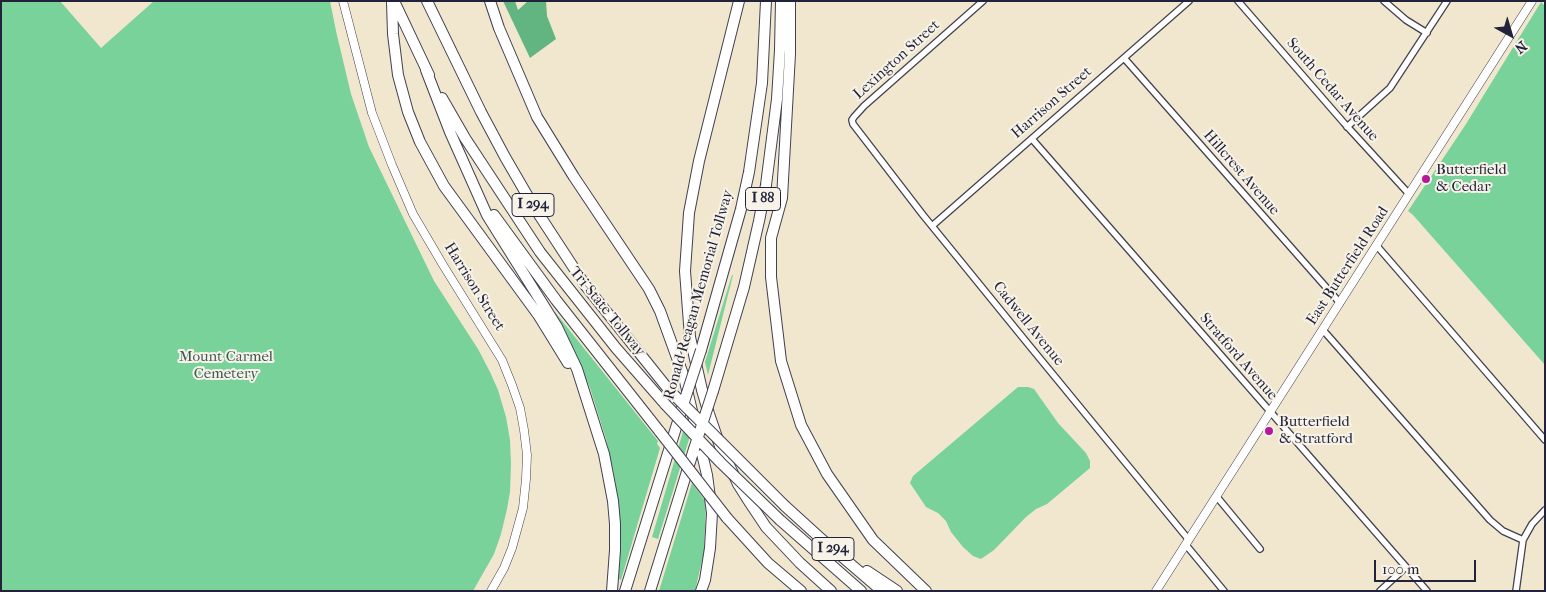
<!DOCTYPE html>
<html>
<head>
<meta charset="utf-8">
<style>
	body { margin:0 }
	#map { position:relative; width:1546px; height:592px; overflow:hidden; background:#f1e7ce; font-family:"IM FELL French Canon",serif }
	canvas { display:block }
	.frame { position:absolute; inset:0; border:2px solid #22223b; pointer-events:none }
	.north { position:absolute; left:1486px; top:10px; width:50px; height:50px; -webkit-text-stroke:4px #f7f3e8; paint-order:stroke; rotate:141deg; font-size:14px; font-weight:700; line-height:20px; text-align:center; color:#22223b }
	.north::after { content:''; display:block; margin:auto; width:18px; height:22px; background:#22223b; clip-path:polygon(50% 0,100% 100%,50% 72%,0 100%) }
	.scale { position:absolute; left:1374px; top:560px; width:102px; height:22px; box-sizing:border-box; border:2px solid #22223b; border-top:0; padding-left:6px; font-size:15px; line-height:18px; white-space:nowrap; color:#22223b; -webkit-text-stroke:4px #f7f3e8; paint-order:stroke }
</style>
</head>
<body>
<div id="map">
<canvas width="1546" height="592"></canvas>
<div class="frame"></div>
<div class="north">N</div>
<div class="scale">100 m</div>
</div>
<script>
const ctx = document.querySelector('canvas').getContext('2d');
ctx.lineJoin = 'round';
function fill(path, color) {
  ctx.fillStyle = color;
  ctx.fill(path, 'evenodd');
}
function poly(rows) {
  const path = new Path2D();
  for (const r of rows) {
    path.moveTo(r[0], r[1]);
    for (let i = 2; i < r.length; i += 2) path.lineTo(r[i], r[i + 1]);
  }
  return path;
}
function trace(path, color, width, dash) {
  ctx.strokeStyle = color;
  ctx.lineWidth = width;
  ctx.lineCap = dash ? 'butt' : 'round';
  ctx.setLineDash(dash || []);
  ctx.stroke(path);
}
function write(font, color, halo, rows, align = 'center') {
  ctx.font = font + ' "IM FELL French Canon",serif';
  ctx.lineWidth = 4;
  ctx.setLineDash([]);
  ctx.textBaseline = 'middle';
  ctx.strokeStyle = halo;
  ctx.fillStyle = color;
  for (const [text, x, y, turn = 0] of rows) {
    ctx.save();
    ctx.translate(x, y);
    ctx.rotate((+turn || 0) * Math.PI / 180);
    ctx.textAlign = isNaN(turn) ? turn : align;
    if (halo) ctx.strokeText(text, 0, 0);
    ctx.fillText(text, 0, 0);
    ctx.restore();
  }
}
fill(poly([
	[1,1,60,1,101,48,154,1,330,1,336,31,351,94,369,147,434,281,478,349,490,372,498,390,506,417,510,440,511,464,510,492,507,509,501,534,494,554,473,591,1,591],
	[1541,2,1545,6,1545,365,1413,215,1408,211,1466,124],
	[732,275,733,275,708,375,705,362],
	[555,312,650,431,658,441,657,444,660,448,621,580,619,579,618,503,614,474,606,439,590,388,576,355,554,313],
	[1018,387,1028,387,1034,389,1058,423,1086,453,1090,461,1090,468,1047,504,1036,509,1026,517,994,550,981,559,973,556,963,547,951,532,946,521,938,513,926,507,910,483,913,476],
	[687,418,691,433,658,539,652,537],
	[692,483,706,502,704,552,695,591,659,591]
]), '#78d299');
fill(poly([
	[503,1,515,1,518,10,528,1,546,1,547,16,556,39,530,58]
]), '#62b481');
const minor = poly([
	[983,1,864,106,854,117,852,120,853,124,923,215,1028,344,1189,540],
	[1238,1,1344,123,1409,194],
	[1384,1,1406,20,1427,33],
	[1124,58,1340,303],
	[1347,127,1390,88,1447,1],
	[1032,139,1427,591],
	[932,226,1189,1],
	[1377,246,1545,440],
	[1323,330,1490,520,1503,531,1523,540],
	[1217,497,1260,549],
	[1186,545,1224,591],
	[1380,591,1406,567],
	[1516,591,1523,540,1532,524,1545,510]
]);
const secondary = poly([
	[343,1,372,113,392,165,413,214,443,265,502,360,512,385,520,408,524,430,527,455,526,479,523,508,512,548,504,568,491,591],
	[1156,591,1532,1]
]);
const motorway = poly([
	[394,1,429,75],
	[427,1,481,112,505,157,534,207,585,285,669,390],
	[490,1,499,28,537,117,574,177,649,289,660,311,684,377,707,475,712,513,710,548,705,580,701,591],
	[739,1,699,161,689,213,685,271,690,337,702,390,709,414,720,446,738,484,750,503,766,527,800,563,831,591],
	[790,1,790,54,782,198,771,238,771,277,781,361,801,425,827,474,873,540,926,591],
	[392,2,393,34,398,75,408,112,420,142,444,186,539,316,568,363],
	[426,70,450,132,487,215,557,327,577,369,604,454,613,501,615,524,615,550,612,591],
	[442,98,465,138,540,252,616,348,665,404],
	[494,215,556,300,660,432],
	[701,350,741,209,749,172,762,83,766,1],
	[713,391,744,287,759,221,766,185,777,99,780,50,781,1],
	[785,506,818,536,882,591],
	[727,518,768,563,801,591],
	[780,520,861,591],
	[867,571,897,591],
	[625,591,684,402],
	[650,591,694,449]
]);
trace(minor, '#414051', 8);
trace(secondary, '#414051', 9);
trace(motorway, '#414051', 12);
trace(minor, '#fff', 5.5);
trace(secondary, '#fff', 8);
trace(motorway, '#fff', 10);
const motorwayBridge = poly([
	[669,390,785,506],
	[684,402,701,350],
	[665,404,721,463,780,520],
	[660,432,727,518],
	[694,449,713,391]
]);
trace(motorwayBridge, '#414051', 12, []);
trace(motorwayBridge, '#fff', 10);
for (const [x, y, r, color] of [
	[1426,179,5,"#b5179e"],
	[1269,431,5,"#b5179e"]
]) {
  const dot = new Path2D();
  dot.arc(x, y, r, 0, 2 * Math.PI);
  ctx.fillStyle = color;
  ctx.fill(dot);
  trace(dot, '#f7f3e8', 2);
}
for (const [x, y, w] of [
	[763,199,35],
	[533,205,42],
	[833,549,42]
]) {
  const box = new Path2D();
  box.roundRect(x - w / 2, y - 11.5, w, 23, 4);
  ctx.fillStyle = '#f7f3e8';
  ctx.fill(box);
  trace(box, '#22223b', 1);
}
write('bold 14px', '#22223b', null, [
	["I 88",763,199],
	["I 294",533,205],
	["I 294",833,549]
]);
write('15px', '#22223b', '#f7f3e8', [
	["Lexington Street",897,60,-42],
	["South Cedar Avenue",1332,90,49],
	["Harrison Street",1052,103,-41],
	["Hillcrest Avenue",1241,173,49],
	["East Butterfield Road",1348,266,-57],
	["Harrison Street",474,287,58],
	["Ronald Reagan Memorial Tollway",699,295,-74],
	["Tri-State Tollway",607,312,51],
	["Cadwell Avenue",1028,324,51],
	["Stratford Avenue",1238,357,49]
]);
write('15px', '#22223b', '#f7f3e8', [
	["Butterfield",1436,170],
	["& Cedar",1436,187],
	["Butterfield",1279,422],
	["& Stratford",1279,439]
], 'left');
write('15px', '#3c5757', '#f7f3e8', [
	["Mount Carmel",226,357],
	["Cemetery",226,374]
]);
</script>
</body>
</html>
